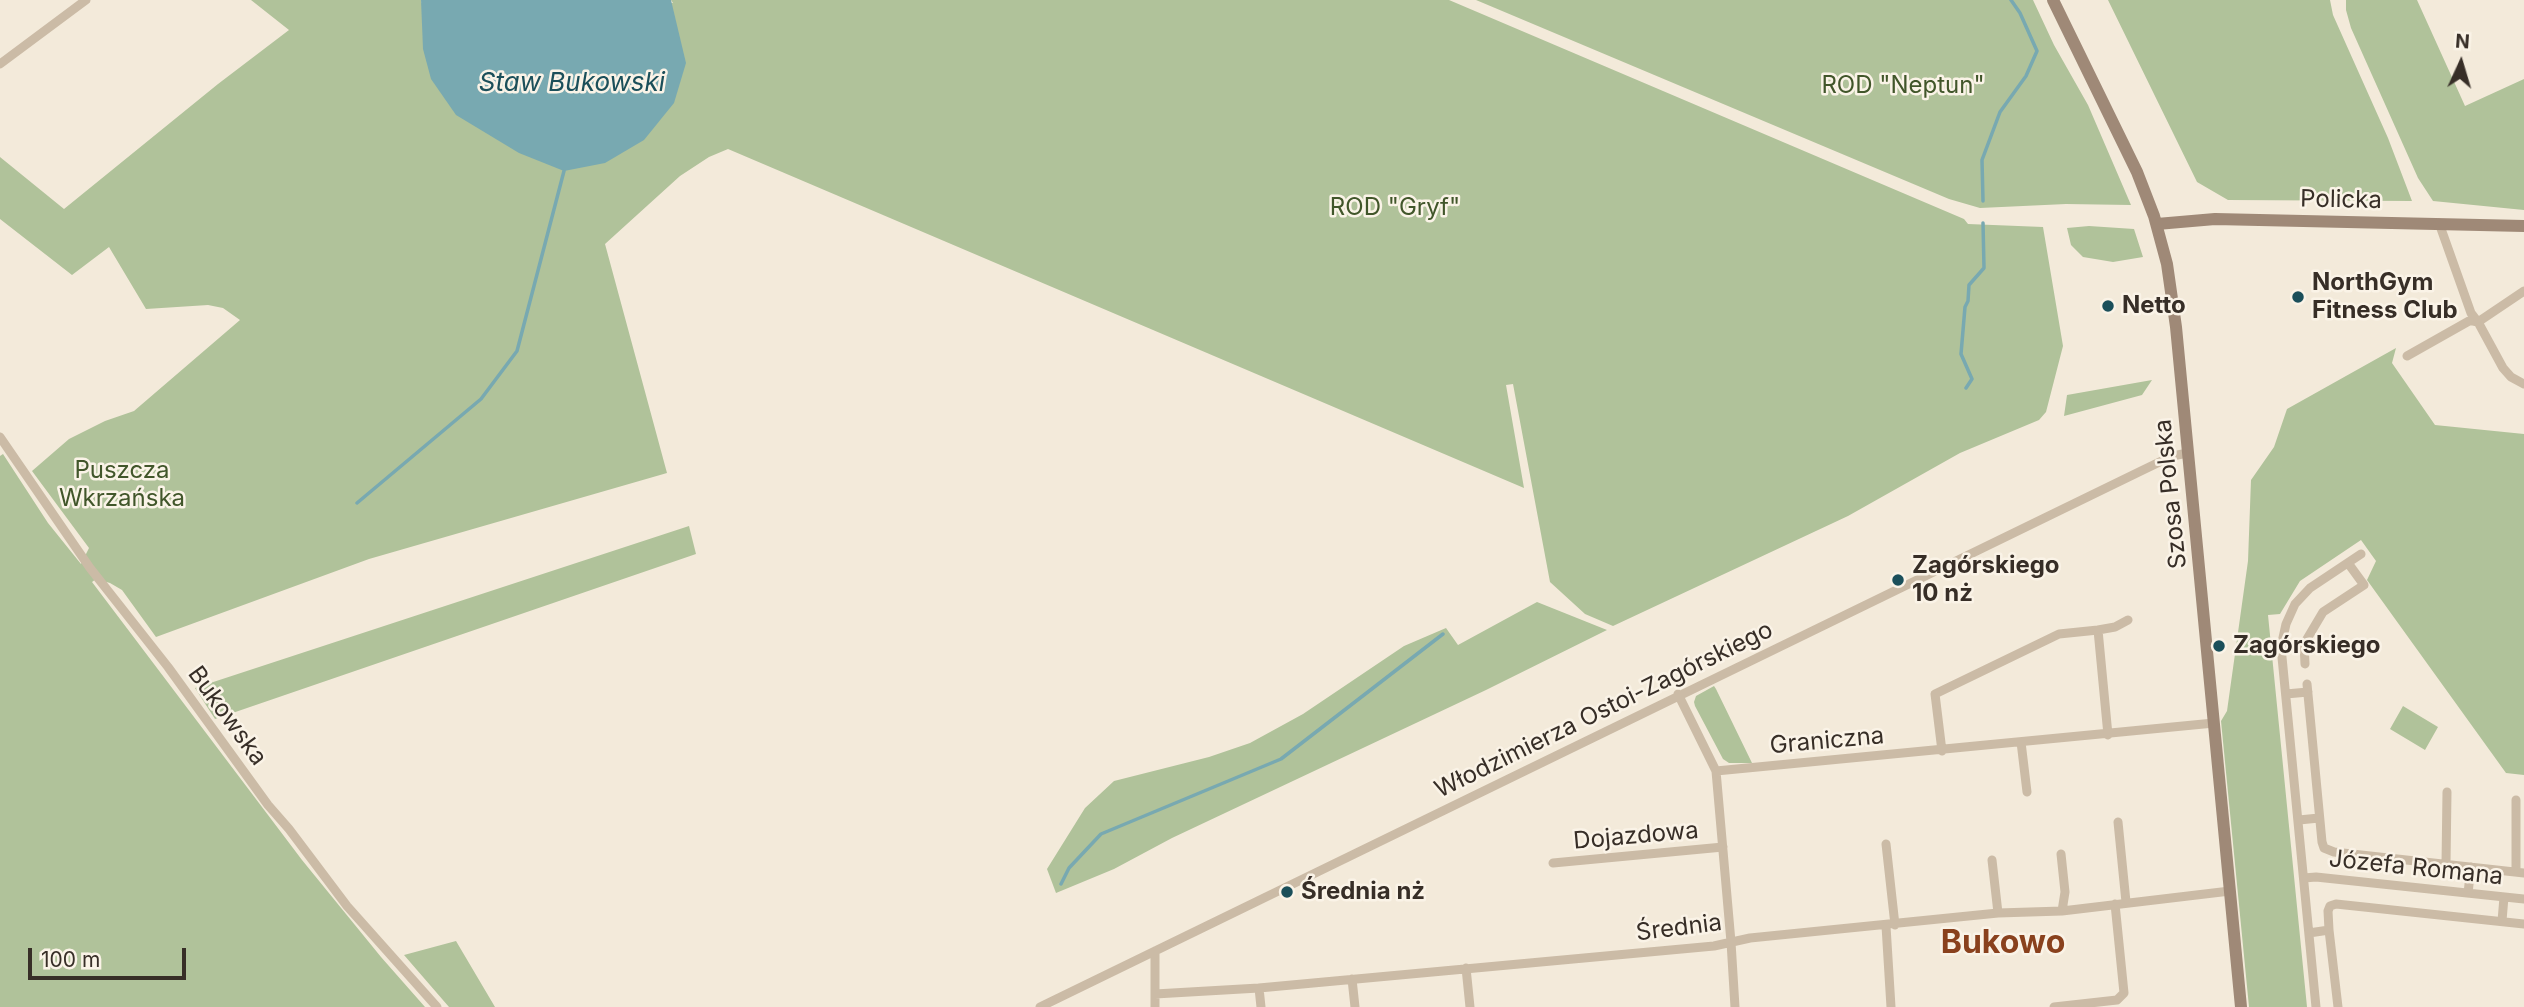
<!DOCTYPE html>
<html>
<head>
<meta charset="utf-8">
<style>
	body { margin:0 }
	#map { position:relative; width:2524px; height:1007px; overflow:hidden; background:#f3eada; font-family:Inter,sans-serif }
	canvas { display:block }
	.north { position:absolute; left:2426px; top:28px; width:70px; height:70px; -webkit-text-stroke:5px #faf3e7; paint-order:stroke; rotate:4deg; font-size:19px; font-weight:700; line-height:28px; text-align:center; color:#372e27 }
	.north::after { content:''; display:block; margin:auto; width:24px; height:32px; background:#372e27; clip-path:polygon(50% 0,100% 100%,50% 72%,0 100%) }
	.scale { position:absolute; left:28px; top:948px; width:158px; height:32px; box-sizing:border-box; border:4px solid #372e27; border-top:0; padding-left:9px; font-size:21px; line-height:24px; white-space:nowrap; color:#372e27; -webkit-text-stroke:5px #faf3e7; paint-order:stroke }
</style>
</head>
<body>
<div id="map">
<canvas width="2524" height="1007"></canvas>
<div class="north">N</div>
<div class="scale">100 m</div>
</div>
<script>
const ctx = document.querySelector('canvas').getContext('2d');
ctx.lineJoin = 'round';
function fill(path, color) {
  ctx.fillStyle = color;
  ctx.fill(path, 'evenodd');
}
function poly(rows) {
  const path = new Path2D();
  for (const r of rows) {
    path.moveTo(r[0], r[1]);
    for (let i = 2; i < r.length; i += 2) path.lineTo(r[i], r[i + 1]);
  }
  return path;
}
function trace(path, color, width, dash) {
  ctx.strokeStyle = color;
  ctx.lineWidth = width;
  ctx.lineCap = dash ? 'butt' : 'round';
  ctx.setLineDash(dash || []);
  ctx.stroke(path);
}
function write(font, color, halo, rows, align = 'center') {
  ctx.font = font + ' Inter,sans-serif';
  ctx.lineWidth = 5;
  ctx.setLineDash([]);
  ctx.textBaseline = 'middle';
  ctx.strokeStyle = halo;
  ctx.fillStyle = color;
  for (const [text, x, y, turn = 0] of rows) {
    ctx.save();
    ctx.translate(x, y);
    ctx.rotate((+turn || 0) * Math.PI / 180);
    ctx.textAlign = isNaN(turn) ? turn : align;
    if (halo) ctx.strokeText(text, 0, 0);
    ctx.fillText(text, 0, 0);
    ctx.restore();
  }
}
fill(poly([
	[251,0,421,0,421,3,673,3,671,0,1449,0,1964,219,1968,224,2043,227,2063,346,2046,412,2039,420,1960,453,1848,516,1613,626,1585,614,1550,582,1513,384,1506,385,1524,488,728,149,709,157,680,176,605,244,667,473,369,559,156,637,122,590,110,583,96,579,92,582,302,860,381,957,425,1007,0,1007,0,456,3,454,48,523,81,564,89,548,32,471,69,439,105,421,134,411,240,320,223,308,208,305,146,309,109,247,72,275,0,219,0,157,64,209,218,84,289,30],
	[1476,0,2033,0,2054,45,2088,105,2131,205,2066,204,1980,208,1949,199],
	[2108,0,2330,0,2333,15,2388,138,2412,201,2228,200,2197,182],
	[2346,0,2417,0,2465,106,2524,79,2524,210,2433,201,2418,178,2351,28,2346,10],
	[2089,226,2134,229,2143,257,2113,262,2083,257,2071,245,2067,228],
	[2396,348,2392,363,2435,425,2524,434,2524,775,2506,773,2367,580,2376,561,2361,540,2300,581,2280,614,2268,615,2307,1007,2249,1007,2221,721,2227,711,2248,561,2251,480,2274,447,2287,409],
	[2152,380,2142,395,2064,416,2067,395],
	[689,526,696,554,215,719,195,688],
	[1537,602,1607,630,1486,690,1172,838,1114,869,1056,893,1047,869,1085,808,1114,781,1209,757,1250,743,1303,714,1404,646,1446,628,1458,645],
	[1714,686,1716,689,1752,763,1729,763,1723,759,1695,706,1694,702,1696,696],
	[2403,706,2438,727,2425,750,2390,729],
	[456,941,495,1007,496,1007,449,1007,404,955]
]), '#b0c29a');
fill(poly([
	[421,0,671,0,686,63,674,103,644,140,605,163,564,171,519,153,456,115,431,79,423,49]
]), '#78a9b1');
trace(poly([
	[1983,201,1982,160,2000,112,2026,76,2037,51,2020,13,2011,0],
	[1966,388,1972,379,1961,354,1965,307,1968,301,1969,285,1984,268,1983,223],
	[357,503,481,399,517,351,564,171],
	[1061,884,1069,868,1101,834,1281,759,1443,634]
]), '#78a9b1', 3.5);
trace(poly([
	[0,64,86,0],
	[2439,223,2471,313,2478,322,2524,291],
	[2407,356,2469,321,2473,321,2478,322,2503,368,2511,377,2524,384],
	[0,437,90,568,168,667,268,805,289,829,347,906,437,1007],
	[2098,630,2115,627,2128,620],
	[2305,664,2304,644,2323,612,2364,585,2348,563],
	[2307,684,2322,842,2324,848,2334,852,2524,873],
	[1678,694,1716,771,1731,942,1735,1007],
	[2286,694,2308,692],
	[2021,742,2027,792],
	[1942,751,1935,694,2059,634,2098,630,2108,735],
	[1716,771,2214,723],
	[2516,800,2516,872],
	[2299,820,2319,818],
	[2118,822,2126,902],
	[1886,844,1895,925],
	[2061,854,2065,892,2062,911],
	[1992,860,1998,913],
	[1553,863,1723,847],
	[2446,864,2447,792],
	[2304,878,2316,877,2524,899],
	[2468,893,2471,867],
	[2502,921,2504,897],
	[1886,926,1891,1007],
	[2329,930,2338,1007],
	[2309,933,2329,930,2328,911,2330,906,2336,904,2524,924],
	[1466,968,1470,1007],
	[1352,979,1355,1007],
	[1259,988,1261,1007],
	[1155,994,1259,988,1714,946,1750,938,1998,913,2062,911,2230,891],
	[1040,1007,2143,470,2172,456,2188,453],
	[1155,1007,1155,951],
	[2054,1007,2117,1000,2124,993,2115,904],
	[2316,1007,2281,647,2286,624,2295,604,2310,588,2361,554]
]), '#cbbba6', 9);
trace(poly([
	[2053,0,2137,172,2154,216,2167,264,2176,327,2241,1007],
	[2157,224,2215,219,2524,226]
]), '#9f8977', 12);
for (const [x, y, r, color] of [
	[2298,297,7,"#1b4f5a"],
	[2108,306,7,"#1b4f5a"],
	[1898,580,7,"#1b4f5a"],
	[2219,646,7,"#1b4f5a"],
	[1287,892,7,"#1b4f5a"]
]) {
  const dot = new Path2D();
  dot.arc(x, y, r, 0, 2 * Math.PI);
  ctx.fillStyle = color;
  ctx.fill(dot);
  trace(dot, '#faf3e7', 2.5);
}
write('24px', '#41562a', '#faf3e7', [
	["ROD \"Neptun\"",1903,86],
	["ROD \"Gryf\"",1395,208],
	["Puszcza",122,471],
	["Wkrzańska",122,499]
]);
write('24px', '#372e27', '#faf3e7', [
	["Policka",2341,200,1],
	["Szosa Polska",2171,494,-96],
	["Włodzimierza Ostoi-Zagórskiego",1604,710,-26],
	["Bukowska",227,716,54],
	["Graniczna",1827,741,-5],
	["Dojazdowa",1636,836,-5],
	["Józefa Romana",2416,868,6],
	["Średnia",1679,928,-7]
]);
write('bold 24px', '#372e27', '#faf3e7', [
	["NorthGym",2312,283],
	["Fitness Club",2312,311],
	["Netto",2122,306],
	["Zagórskiego",1912,566],
	["10 nż",1912,594],
	["Zagórskiego",2233,646],
	["Średnia nż",1301,892]
], 'left');
write('italic 26px', '#1b4f5a', '#faf3e7', [
	["Staw Bukowski",572,83]
]);
write('bold 32px', '#89411d', '#faf3e7', [
	["Bukowo",2003,943]
]);
</script>
</body>
</html>
